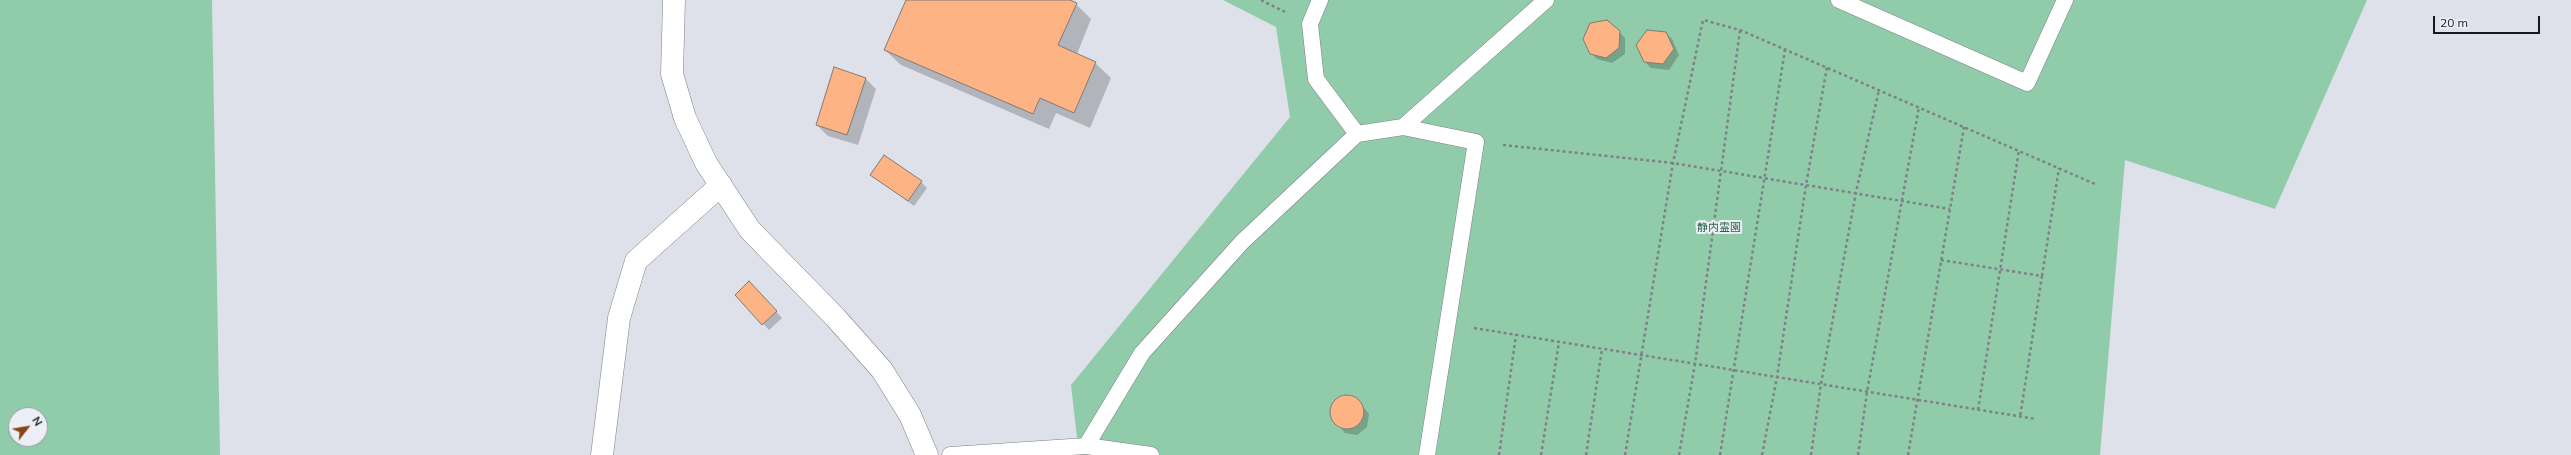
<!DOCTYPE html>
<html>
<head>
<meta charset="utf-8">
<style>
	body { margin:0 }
	#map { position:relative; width:2571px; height:455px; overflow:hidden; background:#dee1e9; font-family:Mulish,sans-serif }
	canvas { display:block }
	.north { position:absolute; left:8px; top:407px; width:40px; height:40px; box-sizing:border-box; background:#eceff6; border:1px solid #97999e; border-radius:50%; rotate:59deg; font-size:11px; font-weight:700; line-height:16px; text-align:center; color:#17181b }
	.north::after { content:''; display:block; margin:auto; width:14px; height:18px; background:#884518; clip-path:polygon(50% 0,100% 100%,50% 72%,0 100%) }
	.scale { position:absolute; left:2433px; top:16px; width:107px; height:18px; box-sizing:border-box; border:2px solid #17181b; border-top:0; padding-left:5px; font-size:12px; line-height:14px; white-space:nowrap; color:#17181b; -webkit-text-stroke:3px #eceff6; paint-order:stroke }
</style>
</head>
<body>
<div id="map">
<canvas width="2571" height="455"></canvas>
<div class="north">N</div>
<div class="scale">20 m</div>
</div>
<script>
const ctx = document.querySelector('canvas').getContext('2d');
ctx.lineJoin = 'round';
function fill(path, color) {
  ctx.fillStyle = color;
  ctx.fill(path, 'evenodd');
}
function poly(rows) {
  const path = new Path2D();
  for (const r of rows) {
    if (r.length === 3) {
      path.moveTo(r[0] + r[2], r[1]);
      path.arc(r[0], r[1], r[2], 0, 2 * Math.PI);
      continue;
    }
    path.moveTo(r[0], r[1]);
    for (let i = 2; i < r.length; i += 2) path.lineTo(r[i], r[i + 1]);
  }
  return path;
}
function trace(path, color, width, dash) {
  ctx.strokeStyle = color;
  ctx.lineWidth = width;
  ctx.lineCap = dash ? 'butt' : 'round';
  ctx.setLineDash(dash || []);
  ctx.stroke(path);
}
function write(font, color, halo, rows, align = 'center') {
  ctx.font = font + ' Mulish,"Noto Sans JP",sans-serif';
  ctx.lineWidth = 4;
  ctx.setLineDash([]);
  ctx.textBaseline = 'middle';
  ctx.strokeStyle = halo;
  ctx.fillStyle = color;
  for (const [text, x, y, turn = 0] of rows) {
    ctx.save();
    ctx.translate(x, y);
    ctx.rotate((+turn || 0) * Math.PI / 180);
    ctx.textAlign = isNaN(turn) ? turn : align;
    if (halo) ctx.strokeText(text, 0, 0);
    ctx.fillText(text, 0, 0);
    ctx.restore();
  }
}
fill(poly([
	[0,0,212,0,220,455,0,455],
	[16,415,40,415,40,439,16,439],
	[1223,0,2367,0,2275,209,2125,160,2100,455,1079,455,1071,385,1290,117,1276,27]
]), '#91ccaa');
fill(poly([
	[907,0,1068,0,1076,4,1091,19,1077,54,1095,63,1111,78,1090,128,1056,113,1049,129,901,65,885,50],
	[1619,32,1625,38,1625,54,1612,63,1597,59,1591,53],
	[1666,33,1672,39,1679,55,1669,70,1651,68,1645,62],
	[865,78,876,89,858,145,828,136,817,125],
	[872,175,921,182,927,188,914,206],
	[755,288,782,318,769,330,736,295],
	[1343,396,1356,398,1369,414,1367,427,1357,435,1345,433,1331,416,1333,404]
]), '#0003');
const building = poly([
	[906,0,1070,0,1077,3,1058,45,1096,62,1074,113,1040,98,1033,114,884,50,906,0],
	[1607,20,1620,31,1619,48,1606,58,1590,54,1583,39,1590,23,1607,20],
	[1647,30,1666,32,1674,49,1663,64,1644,62,1636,45,1647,30],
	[834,67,866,78,847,135,816,125,834,67],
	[884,155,922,181,908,201,870,175,884,155],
	[749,281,777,311,762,325,735,295,749,281],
	[1347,412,17]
]);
fill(building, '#fdb383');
trace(building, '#807a76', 1);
const lane = poly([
	[1320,0,1310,24,1316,79,1357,134],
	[1839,0,2027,83,2065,0],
	[1403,127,1546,0],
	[1086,446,1142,353,1242,242,1357,134,1403,127,1476,142,1427,455],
	[950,455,1086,446,1151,455]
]);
const street = poly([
	[602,455,619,318,636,261,721,185]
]);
const secondary = poly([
	[674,0,672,74,685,118,706,163,750,230,835,317,882,370,910,415,927,455]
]);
trace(lane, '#7e8087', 17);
trace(street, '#7e8087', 23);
trace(secondary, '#7e8087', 23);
trace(poly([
	[1261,0,1285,12],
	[1503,145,1673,163,1950,209],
	[1941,260,2042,276,2020,417],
	[2042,276,2059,168],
	[1474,328,2036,419],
	[1978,410,2019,150],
	[1499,455,1516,335],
	[1541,455,1559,342],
	[1586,455,1602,349],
	[1625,455,1673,163,1703,20,1740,30,2095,184],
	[1679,455,1695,364,1740,30],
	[1720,455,1785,50],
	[1762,455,1777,377,1806,185,1827,67],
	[1811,455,1821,384,1856,192,1879,90],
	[1858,455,1867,392,1919,107],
	[1908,455,1964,127]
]), '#7f8187', 2.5, [3, 3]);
trace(lane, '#fff', 16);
trace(street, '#fff', 22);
trace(secondary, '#fff', 22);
write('11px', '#286546', '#eceff6', [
	["静内霊園",1719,228]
]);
</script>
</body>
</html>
